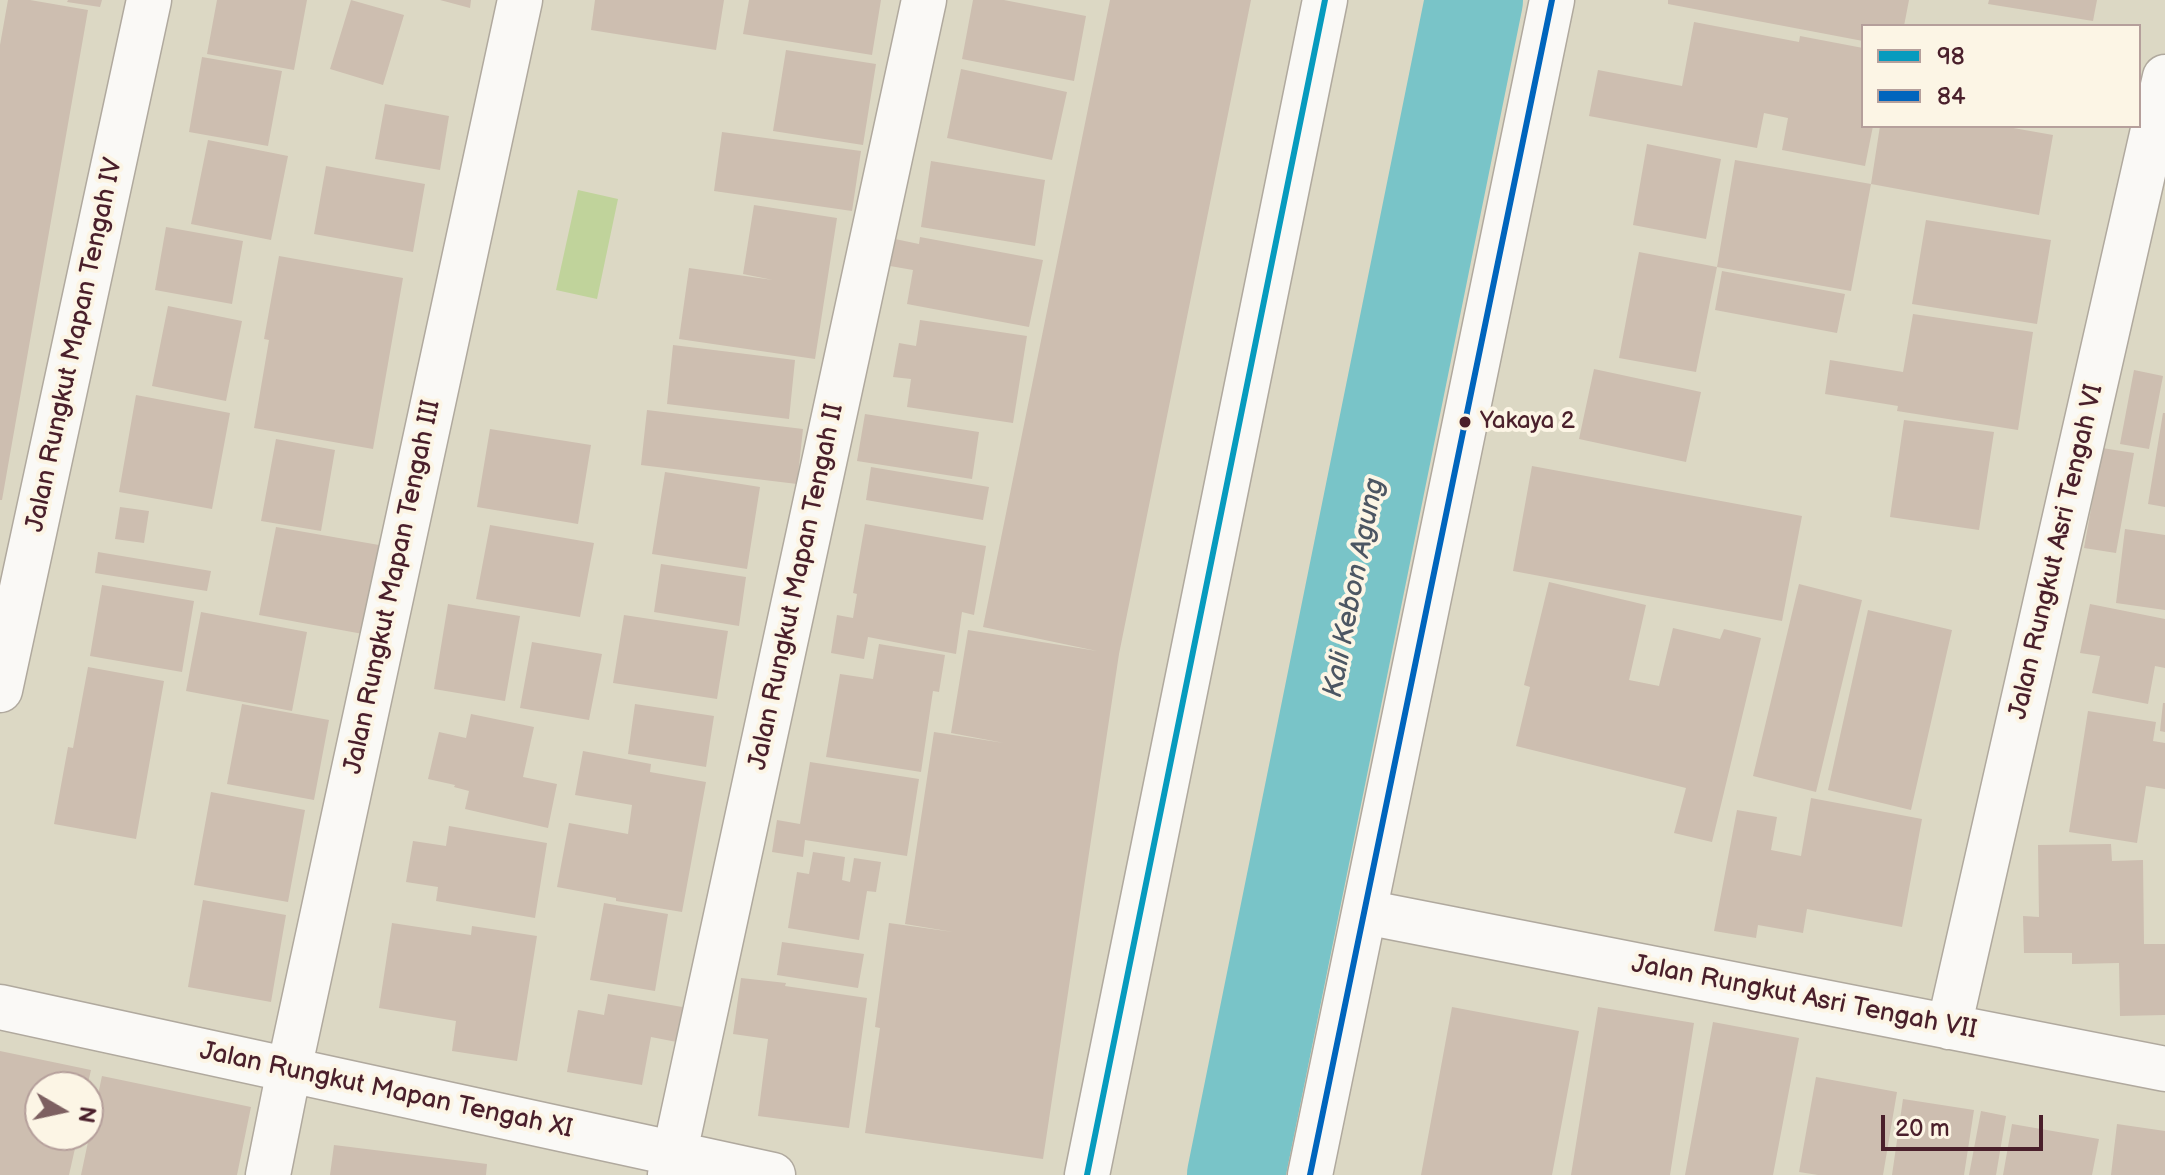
<!DOCTYPE html>
<html>
<head>
<meta charset="utf-8">
<style>
	body { margin:0 }
	#map { position:relative; width:2165px; height:1175px; overflow:hidden; background:#dcd8c4; font-family:"Balsamiq Sans",sans-serif }
	canvas { display:block }
	.legend { position:absolute; left:1861px; top:24px; width:280px; height:104px; box-sizing:border-box; background:#fcf5e5; border:2px solid #b59f9b; margin:0; padding:10px 14px; list-style:none; font-size:24px; color:#4a1f2b }
	.legend li { display:flex; align-items:center; gap:16px; height:40px }
	.legend b { width:40px; border:2px solid #b59f9b }
	.north { position:absolute; left:24px; top:1071px; width:80px; height:80px; box-sizing:border-box; background:#fcf5e5; border:2px solid #b59f9b; border-radius:50%; rotate:99deg; font-size:22px; font-weight:700; line-height:32px; text-align:center; color:#4a1f2b }
	.north::after { content:''; display:block; margin:auto; width:28px; height:36px; background:#7d6061; clip-path:polygon(50% 0,100% 100%,50% 72%,0 100%) }
	.scale { position:absolute; left:1881px; top:1115px; width:162px; height:36px; box-sizing:border-box; border:4px solid #4a1f2b; border-top:0; padding-left:10px; font-size:24px; line-height:28px; white-space:nowrap; color:#4a1f2b; -webkit-text-stroke:6px #fcf5e5; paint-order:stroke }
</style>
</head>
<body>
<div id="map">
<canvas width="2165" height="1175"></canvas>
<ul class="legend">
<li><b style="height:10px;background:#079bbe"></b>98</li>
<li><b style="height:10px;background:#0065bd"></b>84</li>
</ul>
<div class="north">N</div>
<div class="scale">20 m</div>
</div>
<script>
const ctx = document.querySelector('canvas').getContext('2d');
ctx.lineJoin = 'round';
function fill(path, color) {
  ctx.fillStyle = color;
  ctx.fill(path, 'evenodd');
}
function poly(rows) {
  const path = new Path2D();
  for (const r of rows) {
    path.moveTo(r[0], r[1]);
    for (let i = 2; i < r.length; i += 2) path.lineTo(r[i], r[i + 1]);
  }
  return path;
}
function trace(path, color, width, dash) {
  ctx.strokeStyle = color;
  ctx.lineWidth = width;
  ctx.lineCap = dash ? 'butt' : 'round';
  ctx.setLineDash(dash || []);
  ctx.stroke(path);
}
function write(font, color, halo, rows, align = 'center') {
  ctx.font = font + ' "Balsamiq Sans",sans-serif';
  ctx.lineWidth = 8;
  ctx.setLineDash([]);
  ctx.textBaseline = 'middle';
  ctx.strokeStyle = halo;
  ctx.fillStyle = color;
  for (const [text, x, y, turn = 0] of rows) {
    ctx.save();
    ctx.translate(x, y);
    ctx.rotate((+turn || 0) * Math.PI / 180);
    ctx.textAlign = isNaN(turn) ? turn : align;
    if (halo) ctx.strokeText(text, 0, 0);
    ctx.fillText(text, 0, 0);
    ctx.restore();
  }
}
fill(poly([
	[578,190,618,199,597,299,556,290]
]), '#c0d39b');
trace(poly([
	[1236,1175,1474,0]
]), '#79c4c8', 98);
fill(poly([
	[8,0,30,0,88,10,2,500,0,500,0,45],
	[68,0,102,0,100,7,67,2],
	[217,0,307,0,294,70,207,54],
	[351,0,404,15,383,85,330,69],
	[440,0,471,0,470,8],
	[595,0,724,0,716,50,591,30],
	[749,0,881,0,872,55,743,34],
	[973,0,1004,0,1086,16,1074,81,962,59],
	[1110,0,1251,0,1119,654,1043,1159,865,1133,880,1028,875,1027,889,923,953,932,905,924,934,732,1004,743,951,733,968,630,1097,651,983,627],
	[1668,0,1909,0,1904,26,1863,26,1863,41,1668,4],
	[1989,0,2097,0,2093,21,1988,4],
	[1694,22,1799,42,1800,36,1863,48,1863,126,1873,126,1865,166,1782,150,1788,118,1764,113,1757,148,1589,116,1598,70,1682,86],
	[786,50,876,64,863,145,773,131],
	[202,57,282,71,268,146,189,132],
	[961,69,1067,92,1052,160,947,138],
	[385,104,449,116,440,170,375,159],
	[1880,126,2002,126,2053,135,2039,215,1871,184,1851,291,1717,267,1735,160,1871,184],
	[722,132,861,151,852,211,714,191],
	[208,140,288,156,271,240,191,224],
	[1647,144,1721,159,1706,239,1633,225],
	[931,161,1045,180,1035,246,921,227],
	[326,166,425,184,413,252,314,234],
	[754,205,837,218,815,359,679,339,689,268,773,280,743,274],
	[1926,220,2051,240,2037,324,1912,304],
	[166,227,243,241,232,304,155,290],
	[920,237,1043,260,1029,327,907,304,913,270,890,266,895,239,919,244],
	[1639,252,1717,267,1696,372,1619,358],
	[279,256,403,278,373,449,254,428,269,340,264,339],
	[1722,271,1845,294,1837,333,1715,310],
	[168,306,242,321,226,401,152,386],
	[1913,314,2033,332,2018,430,1897,411,1898,406,1825,394,1830,360,1903,372],
	[920,320,1027,336,1013,423,907,407,911,379,893,377,899,343,916,346],
	[673,345,795,360,789,419,667,404],
	[1594,369,1701,392,1686,462,1579,439],
	[2134,370,2163,376,2149,449,2120,444],
	[136,395,230,413,212,509,119,492],
	[647,410,803,429,797,484,641,465],
	[2163,413,2165,413,2165,507,2148,504],
	[865,414,979,432,972,479,857,461],
	[1904,420,1994,432,1979,530,1890,517],
	[490,429,591,445,578,524,477,507],
	[276,439,335,450,321,531,261,521],
	[2102,448,2134,453,2116,553,2084,548],
	[1532,466,1802,516,1782,621,1513,571],
	[871,467,989,487,983,520,866,500],
	[665,472,760,487,747,569,652,554],
	[120,507,149,511,144,543,115,539],
	[865,524,986,546,974,615,962,612,956,654,868,637,864,659,831,653,837,615,853,618,857,594,853,593],
	[490,525,594,543,580,617,476,599],
	[276,527,379,545,363,634,259,615],
	[2125,529,2165,535,2165,610,2116,603],
	[98,552,211,571,207,591,95,573],
	[661,564,746,577,739,626,654,612],
	[1549,582,1646,605,1629,680,1659,686,1673,628,1720,639,1724,629,1761,638,1712,842,1674,833,1686,788,1516,746,1530,687,1524,685],
	[1799,584,1862,600,1816,792,1753,776],
	[102,585,194,601,182,672,90,656],
	[448,604,520,616,505,701,434,689],
	[2090,604,2165,619,2165,668,2155,666,2148,704,2092,693,2100,656,2080,653],
	[1868,610,1952,630,1911,810,1828,790],
	[201,612,307,632,292,711,186,691],
	[624,615,728,631,717,699,613,683],
	[532,642,602,654,589,720,520,708],
	[879,644,945,655,939,692,933,691,921,772,826,757,840,674,873,679],
	[88,667,164,681,136,839,54,824,68,747,73,748],
	[2163,703,2165,703,2165,732,2160,731],
	[242,704,329,720,314,800,227,784],
	[635,704,714,716,706,767,628,754],
	[2088,711,2156,722,2153,741,2165,743,2165,789,2146,786,2137,843,2069,832],
	[471,714,534,727,523,777,557,784,548,828,465,809,469,791,454,787,455,785,428,779,439,732,466,738],
	[583,751,651,764,650,772,706,782,682,912,616,901,616,898,557,887,569,823,628,834,632,805,575,795],
	[810,762,919,779,907,856,805,840,803,857,772,852,777,820,800,824],
	[211,792,305,810,288,902,194,885],
	[1811,798,1922,819,1902,927,1807,909,1803,933,1758,925,1756,938,1714,931,1737,810,1777,817,1771,850,1801,856],
	[449,826,547,843,535,918,436,901,438,887,406,882,413,841,446,846],
	[2111,844,2112,861,2143,860,2144,944,2165,944,2165,1015,2120,1016,2119,963,2072,964,2072,953,2024,953,2023,916,2039,917,2038,845],
	[813,852,845,857,842,880,850,882,854,858,881,862,876,892,867,891,859,940,788,928,797,872,809,874],
	[203,900,286,915,271,1002,188,987],
	[604,903,668,914,655,991,590,980],
	[392,923,471,935,472,926,537,936,517,1061,452,1051,456,1021,379,1008],
	[782,942,864,954,858,988,777,975],
	[741,978,786,983,785,986,867,998,849,1128,758,1116,768,1039,733,1034],
	[608,994,688,1008,682,1043,651,1037,642,1085,567,1072,578,1010,604,1015],
	[1452,1007,1579,1031,1552,1175,1421,1175],
	[1598,1007,1694,1023,1670,1175,1571,1175],
	[1713,1022,1799,1038,1773,1175,1685,1175],
	[0,1051,91,1070,87,1087,40,1087,40,1135,78,1135,69,1175,0,1175],
	[102,1076,251,1107,237,1175,81,1175],
	[1816,1077,1897,1092,1883,1175,1818,1175,1799,1172],
	[1903,1099,1974,1110,1964,1175,1892,1175],
	[1981,1111,2006,1116,1996,1175,1969,1175],
	[2012,1124,2099,1139,2092,1175,2003,1175],
	[2117,1124,2165,1131,2165,1175,2111,1175],
	[334,1145,487,1164,486,1175,330,1175]
]), '#cdbeb0');
const minor = poly([
	[0,690,149,0],
	[1365,912,2165,1069],
	[0,1007,773,1175],
	[1949,1027,2165,77],
	[268,1175,289,1070,520,0],
	[670,1175,924,0],
	[1087,1175,1325,0]
]);
const major = poly([
	[1310,1175,1552,0]
]);
trace(minor, '#b0a99e', 47);
trace(major, '#b0a99e', 47);
trace(minor, '#faf9f6', 44);
trace(major, '#faf9f6', 44);
trace(poly([
	[1087,1175,1325,0]
]), '#079bbe', 6);
trace(poly([
	[1310,1175,1552,0]
]), '#0065bd', 6);
for (const [x, y, r, color] of [
	[1465,422,7,"#4a1f2b"]
]) {
  const dot = new Path2D();
  dot.arc(x, y, r, 0, 2 * Math.PI);
  ctx.fillStyle = color;
  ctx.fill(dot);
  trace(dot, '#fcf5e5', 3);
}
write('24px', '#4a1f2b', '#fcf5e5', [
	["Yakaya 2",1480,422]
], 'left');
write('26px', '#4a1f2b', '#fcf5e5', [
	["Jalan Rungkut Mapan Tengah IV",75,345,-78],
	["Jalan Rungkut Asri Tengah VI",2057,552,-77],
	["Jalan Rungkut Mapan Tengah III",393,587,-78],
	["Jalan Rungkut Mapan Tengah II",797,587,-78],
	["Jalan Rungkut Asri Tengah VII",1804,998,11],
	["Jalan Rungkut Mapan Tengah XI",386,1091,12]
]);
write('italic 28px', '#4c5663', '#fcf5e5', [
	["Kali Kebon Agung",1355,588,-79]
]);
</script>
</body>
</html>
